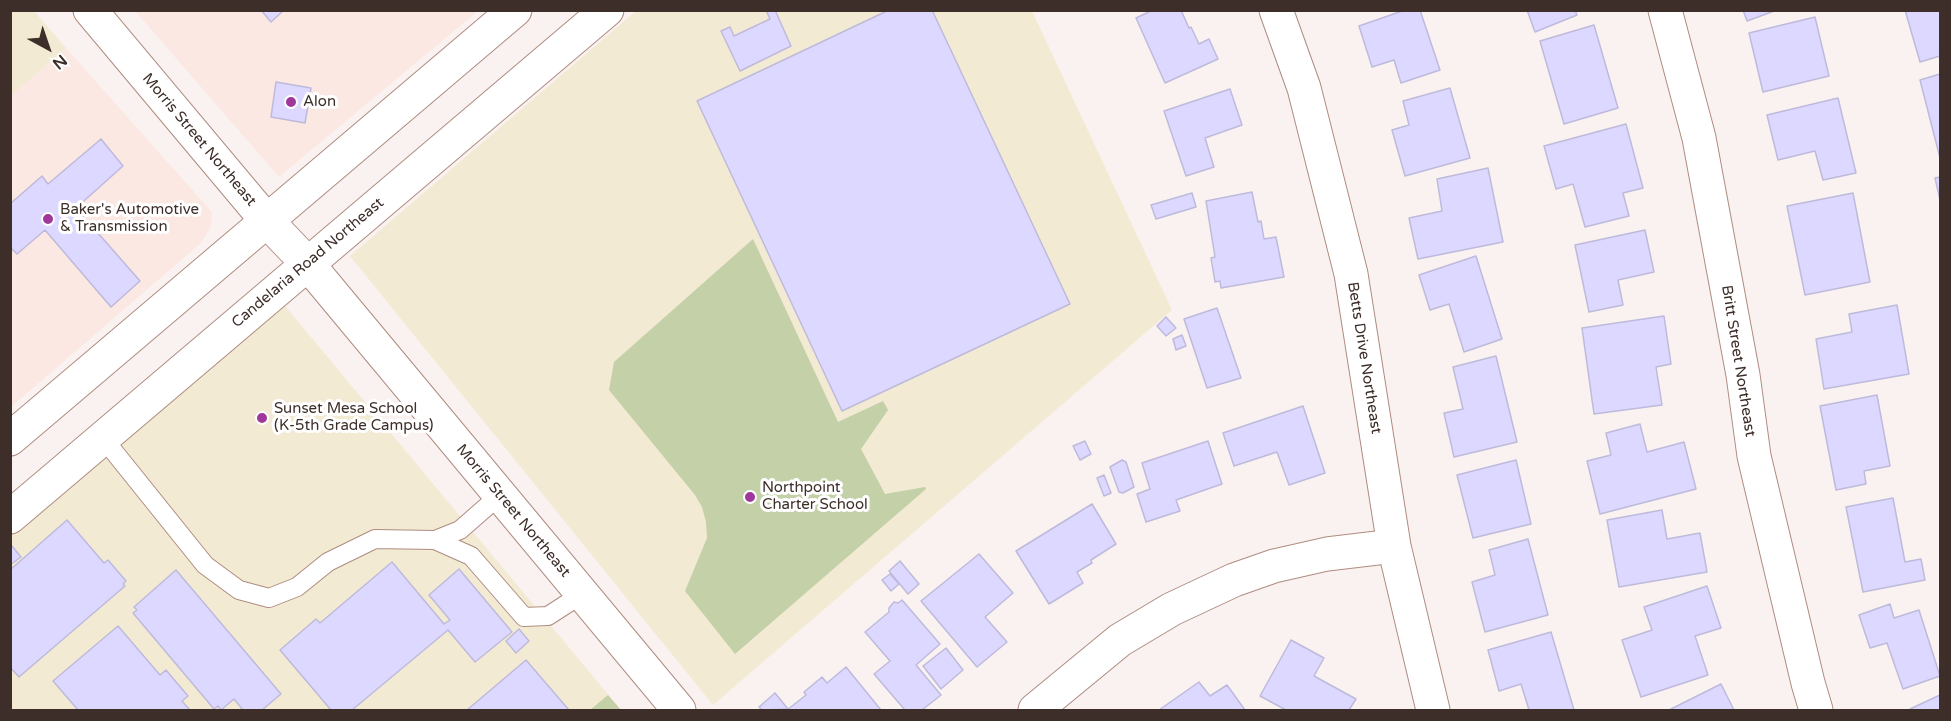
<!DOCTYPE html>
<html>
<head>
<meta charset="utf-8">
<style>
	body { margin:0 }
	#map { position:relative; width:1951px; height:721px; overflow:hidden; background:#faf2f0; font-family:"Varela Round",sans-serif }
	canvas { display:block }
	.frame { position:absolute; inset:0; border:12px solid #3d2e29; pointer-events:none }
	.north { position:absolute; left:18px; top:18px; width:60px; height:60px; -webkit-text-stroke:4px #fff; paint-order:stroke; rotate:140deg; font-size:16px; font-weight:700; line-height:24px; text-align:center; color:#3d2e29 }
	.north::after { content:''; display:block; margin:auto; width:21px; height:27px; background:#3d2e29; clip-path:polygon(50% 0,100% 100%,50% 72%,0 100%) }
</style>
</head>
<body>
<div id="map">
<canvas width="1951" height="721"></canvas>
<div class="frame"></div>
<div class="north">N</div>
</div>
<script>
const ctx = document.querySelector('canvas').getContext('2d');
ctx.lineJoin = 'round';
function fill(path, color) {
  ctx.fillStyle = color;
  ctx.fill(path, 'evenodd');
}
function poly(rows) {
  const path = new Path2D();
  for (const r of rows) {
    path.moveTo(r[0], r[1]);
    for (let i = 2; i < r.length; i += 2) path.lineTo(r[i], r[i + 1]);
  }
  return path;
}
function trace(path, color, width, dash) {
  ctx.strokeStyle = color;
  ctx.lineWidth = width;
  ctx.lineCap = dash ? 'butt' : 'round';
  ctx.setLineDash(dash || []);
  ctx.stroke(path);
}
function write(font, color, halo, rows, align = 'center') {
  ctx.font = font + ' "Varela Round",sans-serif';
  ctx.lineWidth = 6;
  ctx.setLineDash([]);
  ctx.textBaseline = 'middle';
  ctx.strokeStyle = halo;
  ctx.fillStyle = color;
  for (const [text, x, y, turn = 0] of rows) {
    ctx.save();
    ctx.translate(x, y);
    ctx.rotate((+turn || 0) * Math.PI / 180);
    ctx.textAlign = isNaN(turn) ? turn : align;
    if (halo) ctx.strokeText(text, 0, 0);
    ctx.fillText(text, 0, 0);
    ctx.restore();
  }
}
fill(poly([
	[135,11,478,11,279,177],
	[66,48,212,212,211,226,201,243,11,407,11,96]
]), '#fbe8e2');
fill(poly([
	[11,10,34,11,66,48,11,96],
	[636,11,1032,11,1172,310,713,705,350,256],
	[281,301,621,710,11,710,10,536]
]), '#f3ead4');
fill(poly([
	[753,239,838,422,883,401,888,410,861,449,885,494,925,487,926,489,735,654,685,591,707,538,706,522,702,507,695,495,609,390,614,362],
	[608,695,621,710,590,710]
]), '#c4d0a7');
const building = poly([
	[261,10,284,10,271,22,261,10],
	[766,10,775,10,791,46,740,71,721,31,730,27,734,36,770,19,766,10],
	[932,10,1070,304,842,411,697,101,889,10,932,10],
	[1153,10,1181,10,1189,28,1191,27,1199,44,1209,39,1218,59,1165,83,1136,18,1153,10],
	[1405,10,1420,10,1440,70,1401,83,1394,60,1372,67,1359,26,1405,10],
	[1527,10,1575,10,1577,15,1535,32,1527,10],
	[1743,10,1777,10,1747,21,1743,10],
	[1905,10,1940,10,1940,56,1920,62,1905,10],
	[1815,17,1829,76,1763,92,1749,33,1815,17],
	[1594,25,1618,108,1564,124,1540,41,1594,25],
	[1940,74,1940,158,1920,80,1940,74],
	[276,82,311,88,305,123,271,117,276,82],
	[1450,88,1470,158,1405,176,1392,130,1409,125,1403,101,1450,88],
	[1230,89,1242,125,1205,138,1214,167,1186,176,1164,111,1230,89],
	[1838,98,1856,173,1823,180,1815,151,1778,160,1767,115,1838,98],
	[1626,124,1643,188,1623,193,1629,216,1585,227,1573,184,1556,189,1544,146,1626,124],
	[101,139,123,166,76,208,140,281,111,307,45,230,17,254,10,247,10,204,42,176,48,184,101,139],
	[1488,168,1503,242,1418,259,1409,218,1442,211,1437,179,1488,168],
	[1940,177,1940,200,1935,178,1940,177],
	[1252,192,1258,222,1261,221,1264,239,1276,237,1284,277,1221,288,1220,281,1215,282,1211,258,1215,257,1206,201,1252,192],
	[1192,193,1196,207,1156,219,1151,205,1192,193],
	[1853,193,1870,282,1805,295,1787,206,1853,193],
	[1645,230,1654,272,1618,280,1623,305,1589,312,1575,245,1645,230],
	[1476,256,1502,339,1464,352,1449,304,1430,310,1419,275,1476,256],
	[1897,305,1909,374,1824,389,1816,339,1852,332,1849,314,1897,305],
	[1217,308,1241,378,1207,388,1184,319,1217,308],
	[1664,316,1671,364,1656,367,1662,405,1594,414,1582,328,1664,316],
	[1166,317,1176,328,1166,336,1157,326,1166,317],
	[1182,335,1186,346,1176,350,1173,339,1182,335],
	[1496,356,1517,442,1454,457,1444,413,1463,409,1453,367,1496,356],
	[1877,395,1890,466,1864,471,1866,484,1836,490,1820,406,1877,395],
	[1303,406,1325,473,1289,485,1277,452,1234,466,1223,433,1303,406],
	[1640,424,1647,452,1684,442,1696,489,1600,514,1587,461,1611,455,1606,433,1640,424],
	[1085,441,1091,454,1080,460,1073,446,1085,441],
	[1208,441,1222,484,1176,500,1180,511,1146,522,1137,494,1150,489,1142,463,1208,441],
	[1122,460,1126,462,1134,487,1123,493,1119,492,1110,467,1122,460],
	[1516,460,1531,524,1473,538,1457,475,1516,460],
	[1104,475,1111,493,1104,496,1097,478,1104,475],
	[1893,498,1905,562,1921,559,1925,580,1863,592,1846,507,1893,498],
	[1092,504,1116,544,1091,560,1092,563,1077,572,1083,583,1049,604,1016,551,1092,504],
	[1662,510,1667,539,1700,533,1707,572,1619,587,1607,520,1662,510],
	[67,520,104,563,108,560,126,581,123,584,125,586,19,677,10,667,10,570,67,520],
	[1528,539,1548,615,1485,632,1472,582,1495,575,1489,550,1528,539],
	[12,546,21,557,10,565,10,548,12,546],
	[979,554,1013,593,985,617,1007,642,977,667,921,601,979,554],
	[900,561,919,584,908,594,889,571,900,561],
	[392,562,444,624,450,620,429,595,459,569,512,632,475,662,448,630,352,710,331,710,280,650,316,619,320,623,392,562],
	[176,570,281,694,262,710,243,710,234,699,221,710,218,706,214,709,133,613,137,610,134,607,176,570],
	[890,574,899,584,891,591,882,580,890,574],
	[1707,586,1721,628,1695,636,1708,675,1641,697,1622,640,1652,630,1644,607,1707,586],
	[902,600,940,644,916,665,941,695,922,710,905,710,874,674,890,661,865,632,889,612,889,608,894,602,898,603,902,600],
	[1890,604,1894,618,1919,610,1940,676,1903,689,1887,643,1870,648,1859,615,1890,604],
	[118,626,160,675,166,670,188,696,182,701,190,710,78,710,53,681,118,626],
	[519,629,529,641,516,653,506,641,519,629],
	[1551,632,1574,710,1529,710,1521,684,1499,691,1488,650,1551,632],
	[1291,640,1324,658,1314,676,1356,699,1349,710,1286,710,1260,696,1291,640],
	[946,648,963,670,941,689,923,666,946,648],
	[526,660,569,710,467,710,526,660],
	[846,667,881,710,787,710,806,695,804,692,822,677,827,683,846,667],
	[1199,682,1210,696,1227,685,1245,710,1159,710,1199,682],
	[1721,684,1734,710,1669,710,1721,684],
	[775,693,788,709,762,710,759,707,775,693],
	[1940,695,1940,710,1911,710,1910,709,1940,695]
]);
fill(building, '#ddd8ff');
trace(building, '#bebadb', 1.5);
const service = poly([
	[103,438,205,565,239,590,269,598,297,587,328,562,375,539,435,540,460,530,500,495],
	[435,540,471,556,524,617,548,616,582,594]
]);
const minor = poly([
	[1276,10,1304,88,1351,274,1394,546,1433,710],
	[1665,10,1699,138,1743,375,1754,456,1808,683,1816,710],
	[1035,710,1120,640,1172,609,1234,580,1274,566,1327,554,1394,546]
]);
const tertiary = poly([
	[90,10,267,221,307,263,679,710]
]);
const secondary = poly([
	[10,439,515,10],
	[10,517,607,10]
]);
trace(service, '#af8c80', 20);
trace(minor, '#af8c80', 35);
trace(tertiary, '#af8c80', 35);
trace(secondary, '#af8c80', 35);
trace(service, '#fff', 18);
trace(minor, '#fff', 33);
trace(tertiary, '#fff', 33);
trace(secondary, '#fff', 33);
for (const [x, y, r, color] of [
	[291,102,6,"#a0389b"],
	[48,219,6,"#a0389b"],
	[262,418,6,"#a0389b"],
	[750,497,6,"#a0389b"]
]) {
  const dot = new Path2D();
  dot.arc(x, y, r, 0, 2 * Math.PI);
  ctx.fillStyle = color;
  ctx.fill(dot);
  trace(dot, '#fff', 2);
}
write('15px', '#3d2e29', '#fff', [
	["Alon",303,102],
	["Baker's Automotive",60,210],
	["& Transmission",60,227],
	["Sunset Mesa School",274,409],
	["(K-5th Grade Campus)",274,426],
	["Northpoint",762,488],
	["Charter School",762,505]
], 'left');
write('15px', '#3d2e29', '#fff', [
	["Morris Street Northeast",199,140,50],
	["Candelaria Road Northeast",308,263,-40],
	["Betts Drive Northeast",1364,358,81],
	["Britt Street Northeast",1738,361,81],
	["Morris Street Northeast",513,511,50]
]);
</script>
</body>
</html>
